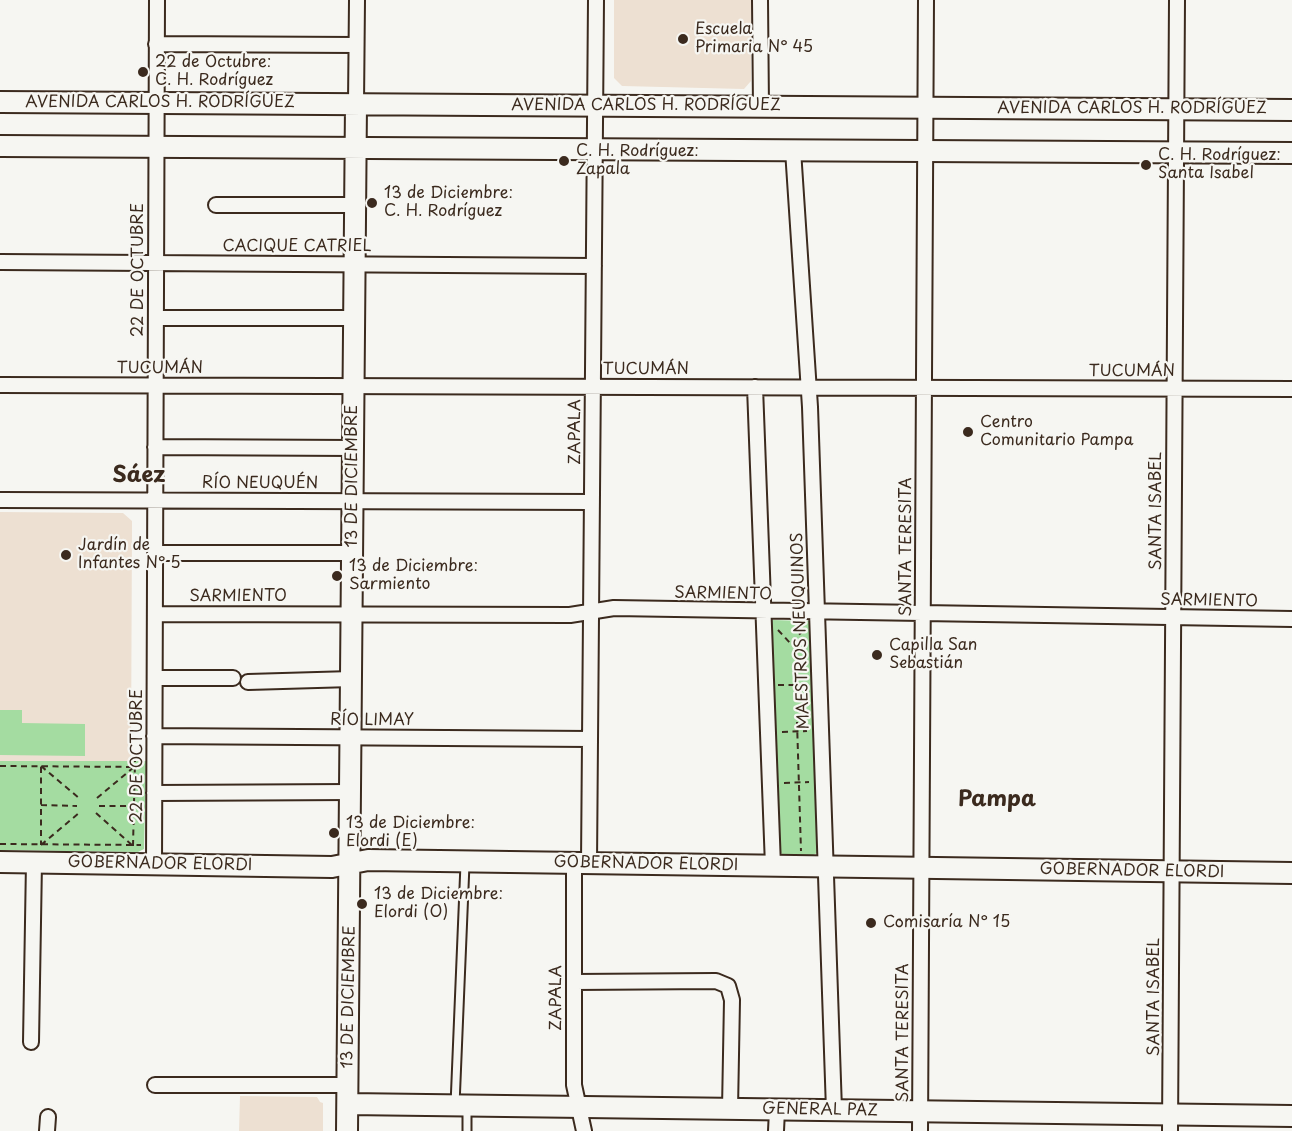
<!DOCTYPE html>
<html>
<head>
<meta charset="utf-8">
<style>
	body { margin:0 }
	canvas { display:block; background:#f6f6f2 }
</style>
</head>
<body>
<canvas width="1292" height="1131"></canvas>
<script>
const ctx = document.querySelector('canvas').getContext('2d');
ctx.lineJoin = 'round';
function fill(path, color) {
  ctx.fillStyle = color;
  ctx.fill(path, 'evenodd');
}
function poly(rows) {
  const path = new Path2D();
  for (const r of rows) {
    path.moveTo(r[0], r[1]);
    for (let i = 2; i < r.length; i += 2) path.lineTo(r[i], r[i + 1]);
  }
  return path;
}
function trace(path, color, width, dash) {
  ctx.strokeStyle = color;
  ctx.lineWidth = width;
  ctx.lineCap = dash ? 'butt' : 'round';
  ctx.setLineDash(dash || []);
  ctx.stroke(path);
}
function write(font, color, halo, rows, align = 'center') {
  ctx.font = font + ' "Playpen Sans",sans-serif';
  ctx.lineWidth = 4.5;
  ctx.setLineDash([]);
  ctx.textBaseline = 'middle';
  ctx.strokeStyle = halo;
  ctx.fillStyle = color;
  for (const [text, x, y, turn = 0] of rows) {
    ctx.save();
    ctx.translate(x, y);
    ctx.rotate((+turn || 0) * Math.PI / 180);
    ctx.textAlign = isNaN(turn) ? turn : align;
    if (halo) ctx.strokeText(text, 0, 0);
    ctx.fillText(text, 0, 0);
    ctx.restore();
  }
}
fill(poly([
	[614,0,751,0,751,81,744,89,622,86,614,78],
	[0,512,123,513,132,521,131,761,0,761],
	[240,1096,317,1097,320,1102,323,1103,323,1131,239,1131]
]), '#ede0d2');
fill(poly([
	[773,620,805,621,809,621,811,625,819,846,817,853,811,856,787,856,782,854,778,849,769,623],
	[0,710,22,710,22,723,85,724,85,756,0,755],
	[0,761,146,761,144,849,138,852,0,850]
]), '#a4dca1');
const lane = poly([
	[455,1105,465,864],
	[467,1131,467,1108]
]);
const street = poly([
	[760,0,761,107],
	[156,44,356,45],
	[356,104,357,0],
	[793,150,810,407,834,1110],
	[216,205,355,205],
	[0,262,594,266],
	[156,318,354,318],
	[0,385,1292,389],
	[755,387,773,866],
	[155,447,354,448],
	[0,500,592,502],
	[155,553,353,553],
	[155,614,570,615,614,608,1292,619],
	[155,678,233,678],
	[248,682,352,679],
	[154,736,590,739],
	[154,793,351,792],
	[574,863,574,1085,584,1131],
	[589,863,596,0],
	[154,864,157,0],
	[574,982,716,981,728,986,732,1000,730,1109],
	[31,1042,34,862],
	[155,1085,348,1085],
	[47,1131,48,1117],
	[776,1131,777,1110],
	[920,1131,926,0],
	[1170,1131,1177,0]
]);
const secondary = poly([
	[0,102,1292,110],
	[0,146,1292,153],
	[0,862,332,867,368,860,1292,873],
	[348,1104,1292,1116],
	[347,1131,356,104]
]);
trace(lane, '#3b2a1e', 11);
trace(street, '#3b2a1e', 18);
trace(secondary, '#3b2a1e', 24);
trace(poly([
	[778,630,791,644,804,629],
	[795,677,795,693],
	[778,685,805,685],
	[797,722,801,851],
	[782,732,807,731],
	[0,766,141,767],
	[41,766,79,798],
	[41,767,41,845],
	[784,783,809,782],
	[97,798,134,767],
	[41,805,77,806],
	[99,806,134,806],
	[96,813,132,845],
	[0,844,141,845],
	[41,845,79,813],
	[133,846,135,761]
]), '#3b2a1e', 2, [6, 4.5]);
trace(lane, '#f6f6f2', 7);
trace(street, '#f6f6f2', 14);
trace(secondary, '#f6f6f2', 20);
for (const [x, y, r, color] of [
	[683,39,6,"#3b2a1e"],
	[143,72,6,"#3b2a1e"],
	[564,161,6,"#3b2a1e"],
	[1146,165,6,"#3b2a1e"],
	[372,203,6,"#3b2a1e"],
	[968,432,6,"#3b2a1e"],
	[66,555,6,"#3b2a1e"],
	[337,576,6,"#3b2a1e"],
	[877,655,6,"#3b2a1e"],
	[334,833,6,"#3b2a1e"],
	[362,904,6,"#3b2a1e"],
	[871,923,6,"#3b2a1e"]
]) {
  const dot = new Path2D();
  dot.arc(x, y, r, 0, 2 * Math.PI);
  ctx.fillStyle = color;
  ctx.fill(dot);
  trace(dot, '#f6f6f2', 2);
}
write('16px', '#3b2a1e', '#f6f6f2', [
	["Escuela",695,30],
	["Primaria N° 45",695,48],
	["22 de Octubre:",155,63],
	["C. H. Rodríguez",155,81],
	["C. H. Rodríguez:",576,152],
	["Zapala",576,170],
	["C. H. Rodríguez:",1158,156],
	["Santa Isabel",1158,174],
	["13 de Diciembre:",384,194],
	["C. H. Rodríguez",384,212],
	["Centro",980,423],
	["Comunitario Pampa",980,441],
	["Jardín de",78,546],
	["Infantes N° 5",78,564],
	["13 de Diciembre:",349,567],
	["Sarmiento",349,585],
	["Capilla San",889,646],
	["Sebastián",889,664],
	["13 de Diciembre:",346,824],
	["Elordi (E)",346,842],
	["13 de Diciembre:",374,895],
	["Elordi (O)",374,913],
	["Comisaría N° 15",883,923]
], 'left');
write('16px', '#3b2a1e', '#f6f6f2', [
	["AVENIDA CARLOS H. RODRÍGUEZ",160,103],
	["AVENIDA CARLOS H. RODRÍGUEZ",646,106],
	["AVENIDA CARLOS H. RODRÍGUEZ",1132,109],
	["CACIQUE CATRIEL",297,247],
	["22 DE OCTUBRE",139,270,-90],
	["TUCUMÁN",160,369],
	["TUCUMÁN",646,370],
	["TUCUMÁN",1132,372],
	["ZAPALA",576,432,-90],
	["13 DE DICIEMBRE",353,476,-90],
	["RÍO NEUQUÉN",260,484],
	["SANTA ISABEL",1157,511,-90],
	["SANTA TERESITA",907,547,-90],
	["SARMIENTO",723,594,1],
	["SARMIENTO",238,597],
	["SARMIENTO",1209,601,1],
	["MAESTROS NEUQUINOS",801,631,-92],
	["RÍO LIMAY",372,721],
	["22 DE OCTUBRE",138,756,-90],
	["GOBERNADOR ELORDI",160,864,1],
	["GOBERNADOR ELORDI",646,864,1],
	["GOBERNADOR ELORDI",1132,871,1],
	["13 DE DICIEMBRE",349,997,-89],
	["SANTA ISABEL",1155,997,-90],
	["ZAPALA",557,998,-90],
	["SANTA TERESITA",904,1033,-90],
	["GENERAL PAZ",820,1110,1]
]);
write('bold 22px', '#3b2a1e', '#f6f6f2', [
	["Sáez",139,476],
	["Pampa",997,800]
]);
</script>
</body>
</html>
